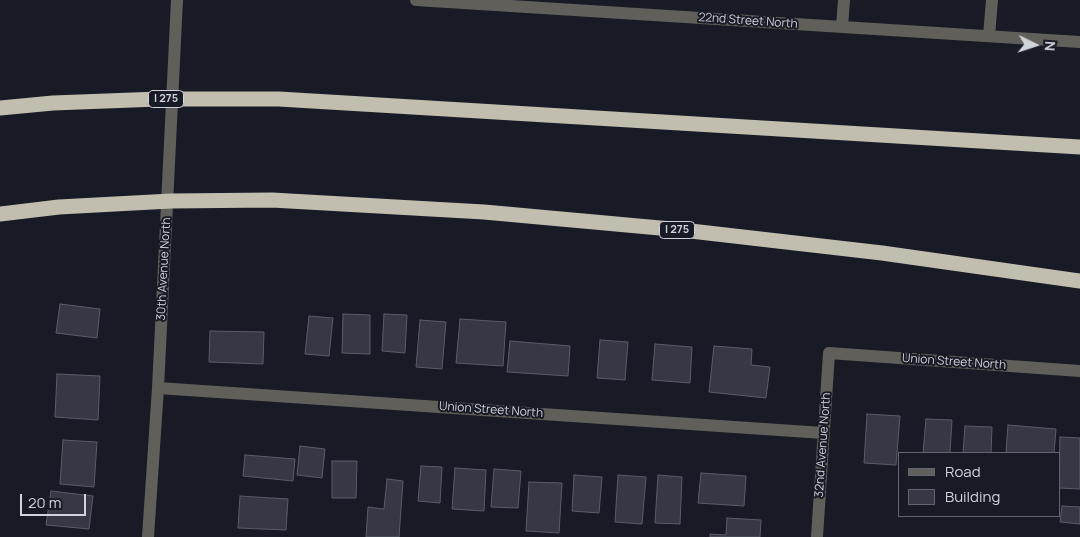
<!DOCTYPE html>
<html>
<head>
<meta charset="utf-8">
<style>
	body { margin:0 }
	#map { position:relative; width:1080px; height:537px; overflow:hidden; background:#181b26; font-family:Manrope,sans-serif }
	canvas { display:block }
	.legend { position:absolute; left:898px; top:452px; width:162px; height:65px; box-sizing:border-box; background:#181b26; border:1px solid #62656e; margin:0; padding:6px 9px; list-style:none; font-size:15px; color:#d0d3da }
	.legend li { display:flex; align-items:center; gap:10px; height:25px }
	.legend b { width:25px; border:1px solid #62656e }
	.north { position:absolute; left:1010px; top:20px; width:50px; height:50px; -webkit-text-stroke:4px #181b26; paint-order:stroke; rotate:94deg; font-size:14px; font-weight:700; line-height:20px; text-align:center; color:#d0d3da }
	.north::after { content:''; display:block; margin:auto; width:18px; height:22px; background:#d0d3da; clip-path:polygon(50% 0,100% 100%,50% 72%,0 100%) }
	.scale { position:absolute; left:20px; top:494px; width:66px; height:22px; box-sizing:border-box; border:2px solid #d0d3da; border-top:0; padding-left:6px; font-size:15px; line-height:18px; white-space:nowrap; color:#d0d3da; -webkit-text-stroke:4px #181b26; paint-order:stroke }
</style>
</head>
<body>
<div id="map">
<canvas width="1080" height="537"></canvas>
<ul class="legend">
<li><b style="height:6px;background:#605f59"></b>Road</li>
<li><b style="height:14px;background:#363945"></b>Building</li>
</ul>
<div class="north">N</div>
<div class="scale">20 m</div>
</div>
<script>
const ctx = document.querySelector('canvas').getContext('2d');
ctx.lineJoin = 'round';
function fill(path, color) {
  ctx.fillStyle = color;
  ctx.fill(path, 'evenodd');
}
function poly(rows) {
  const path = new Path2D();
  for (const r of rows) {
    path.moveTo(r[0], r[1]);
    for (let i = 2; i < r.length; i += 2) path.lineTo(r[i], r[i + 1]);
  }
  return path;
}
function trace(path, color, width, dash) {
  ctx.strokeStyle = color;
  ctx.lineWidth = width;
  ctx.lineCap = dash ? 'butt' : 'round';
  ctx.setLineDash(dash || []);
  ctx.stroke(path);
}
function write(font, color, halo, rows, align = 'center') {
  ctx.font = font + ' Manrope,sans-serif';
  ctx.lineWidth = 4;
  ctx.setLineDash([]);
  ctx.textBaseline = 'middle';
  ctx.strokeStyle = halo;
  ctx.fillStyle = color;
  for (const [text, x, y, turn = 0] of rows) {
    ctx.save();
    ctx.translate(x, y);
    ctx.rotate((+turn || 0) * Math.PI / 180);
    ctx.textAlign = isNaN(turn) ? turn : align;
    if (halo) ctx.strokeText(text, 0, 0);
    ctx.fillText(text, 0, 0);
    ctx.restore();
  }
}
const building = poly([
	[60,304,100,309,97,338,56,333,60,304],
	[343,314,370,315,370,354,342,353,343,314],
	[384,314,407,315,405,353,382,351,384,314],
	[309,316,333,318,329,356,305,354,309,316],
	[460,319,506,322,503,366,456,363,460,319],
	[420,320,446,322,442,369,416,367,420,320],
	[210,331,264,332,263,364,209,362,210,331],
	[600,340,628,342,625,380,597,378,600,340],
	[510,341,570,346,568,376,507,372,510,341],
	[655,344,692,347,690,383,652,380,655,344],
	[714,346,752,349,751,365,770,367,766,398,709,392,714,346],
	[57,374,100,376,98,420,55,417,57,374],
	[867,414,900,416,896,465,864,463,867,414],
	[926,419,952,420,950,453,923,453,926,419],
	[1008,425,1056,429,1054,453,1006,453,1008,425],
	[965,426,992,427,991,453,963,453,965,426],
	[1060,437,1080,438,1080,489,1059,488,1060,437],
	[63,440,97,442,94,487,60,484,63,440],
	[300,446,325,449,322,478,297,475,300,446],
	[245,455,295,459,293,481,243,476,245,455],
	[332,461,357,461,356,498,332,498,332,461],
	[421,466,442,467,440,503,418,501,421,466],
	[455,468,486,470,484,511,452,509,455,468],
	[494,469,521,471,518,508,491,507,494,469],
	[701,473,746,476,744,506,698,503,701,473],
	[574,475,602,477,599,513,572,511,574,475],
	[618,475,646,477,642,524,615,522,618,475],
	[658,475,682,477,680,524,655,523,658,475],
	[387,479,403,481,399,537,366,537,368,507,384,509,387,479],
	[529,482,562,483,559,533,526,531,529,482],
	[51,491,93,496,89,529,46,525,51,491],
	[240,496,288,499,286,530,238,528,240,496],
	[1062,506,1080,507,1080,524,1060,522,1062,506],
	[727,518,761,520,760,537,710,537,710,534,726,535,727,518]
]);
fill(building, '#363945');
trace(building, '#595d6a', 1);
trace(poly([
	[416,0,1080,42],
	[842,27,844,0],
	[989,36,992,0],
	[158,388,823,433],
	[148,537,158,388,177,0],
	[817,537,829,353,1080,371]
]), '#605f59', 12);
trace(poly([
	[0,108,53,103,159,99,279,99,1080,147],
	[0,214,59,207,171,201,272,200,484,212,682,230,882,253,1080,281]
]), '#c1beaf', 15);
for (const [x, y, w] of [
	[166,99,35],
	[677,230,35]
]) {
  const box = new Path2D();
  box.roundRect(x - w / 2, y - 8.5, w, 17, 4);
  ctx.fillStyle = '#181b26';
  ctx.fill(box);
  trace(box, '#d0d3da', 1);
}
write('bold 11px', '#d0d3da', null, [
	["I 275",166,99],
	["I 275",677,230]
]);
write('12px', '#d0d3da', '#181b26', [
	["22nd Street North",748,21,4],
	["30th Avenue North",164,269,-87],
	["Union Street North",954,362,4],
	["Union Street North",491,410,4],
	["32nd Avenue North",823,445,-86]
]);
</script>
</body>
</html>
